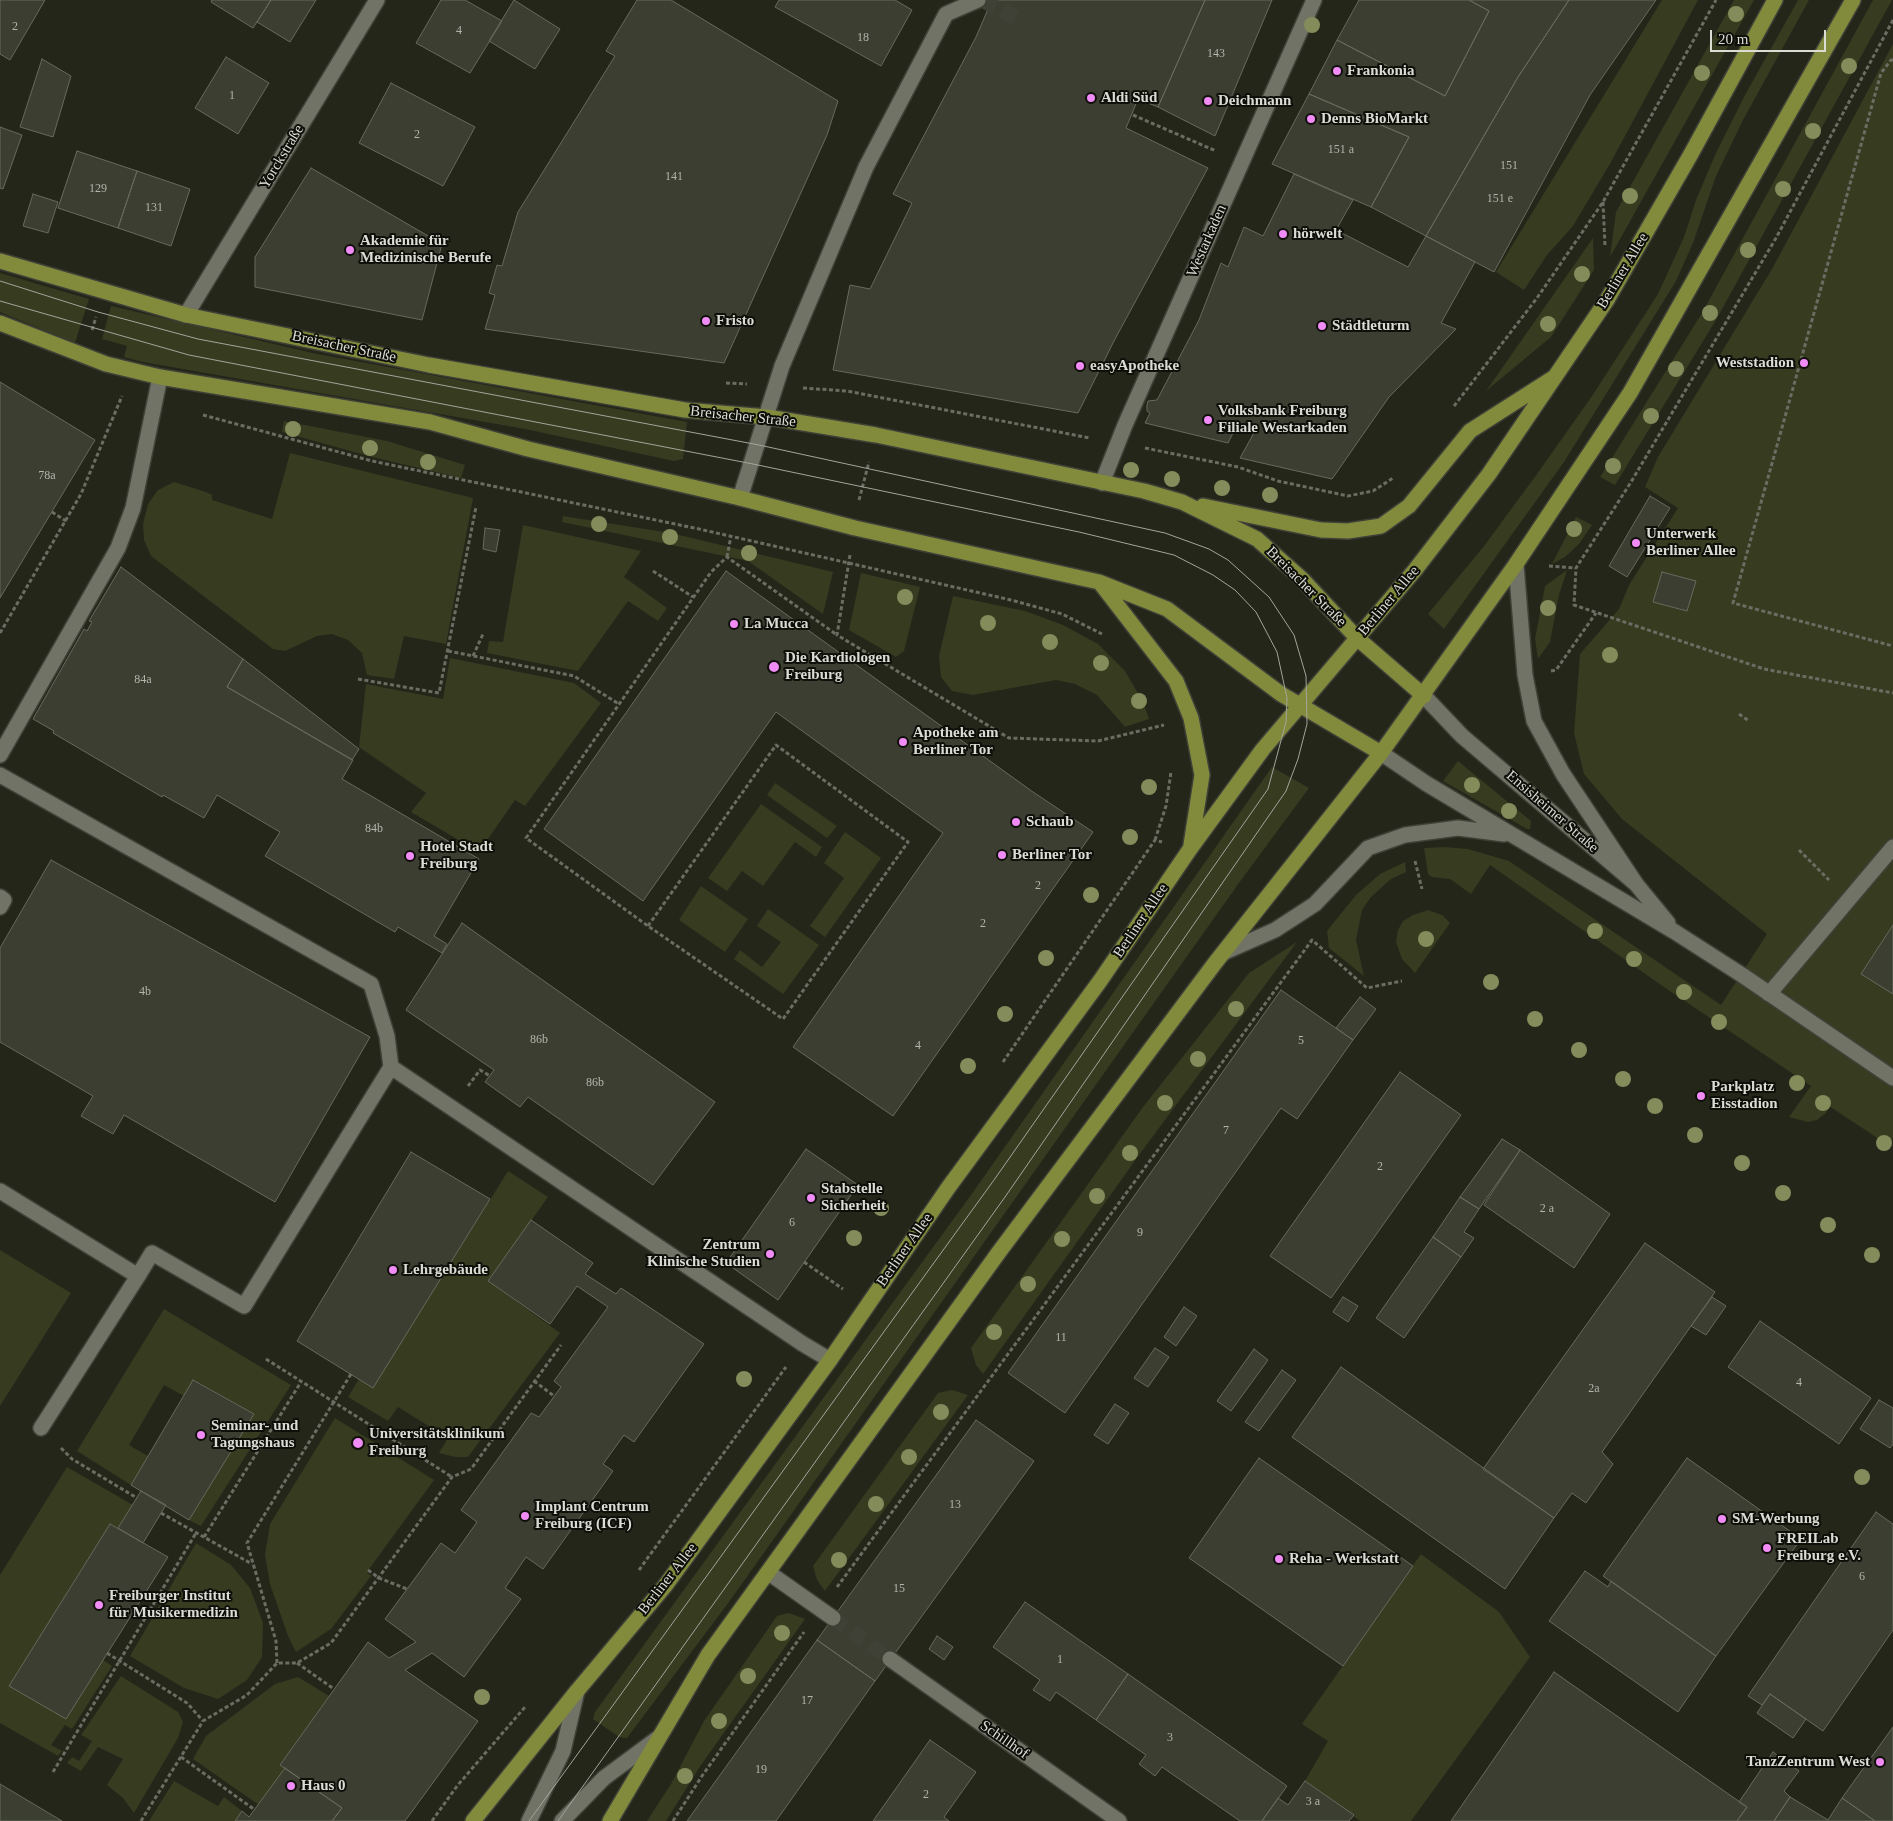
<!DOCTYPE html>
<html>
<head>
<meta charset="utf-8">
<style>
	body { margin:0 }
	#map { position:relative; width:1893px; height:1821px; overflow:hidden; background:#24261a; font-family:Georgia,serif }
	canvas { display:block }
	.scale { position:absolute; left:1710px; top:30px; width:116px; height:22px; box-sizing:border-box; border:2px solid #dbdcd4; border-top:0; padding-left:6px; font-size:15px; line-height:18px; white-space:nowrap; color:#dbdcd4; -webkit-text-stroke:4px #0e0f09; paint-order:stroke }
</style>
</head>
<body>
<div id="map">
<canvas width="1893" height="1821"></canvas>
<div class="scale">20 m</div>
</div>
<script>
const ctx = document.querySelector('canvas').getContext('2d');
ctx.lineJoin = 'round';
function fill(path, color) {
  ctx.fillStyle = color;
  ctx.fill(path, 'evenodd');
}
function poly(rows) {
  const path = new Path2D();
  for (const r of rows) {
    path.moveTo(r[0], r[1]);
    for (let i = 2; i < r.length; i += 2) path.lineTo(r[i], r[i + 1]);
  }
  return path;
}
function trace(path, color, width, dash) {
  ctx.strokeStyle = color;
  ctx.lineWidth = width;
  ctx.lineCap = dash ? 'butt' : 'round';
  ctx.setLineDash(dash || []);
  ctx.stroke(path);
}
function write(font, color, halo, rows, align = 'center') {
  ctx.font = font + ' Georgia,serif';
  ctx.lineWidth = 4;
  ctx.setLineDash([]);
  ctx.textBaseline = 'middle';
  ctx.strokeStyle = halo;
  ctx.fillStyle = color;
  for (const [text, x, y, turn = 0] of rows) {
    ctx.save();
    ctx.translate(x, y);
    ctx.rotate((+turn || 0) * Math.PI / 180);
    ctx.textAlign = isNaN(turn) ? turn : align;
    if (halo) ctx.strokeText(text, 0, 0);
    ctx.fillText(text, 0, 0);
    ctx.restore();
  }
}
fill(poly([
	[1662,0,1698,0,1611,162,1573,226,1547,255,1524,290,1496,272],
	[1734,0,1754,0,1610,257,1616,212],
	[1798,0,1809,0,1743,120,1716,176,1693,243,1676,281,1564,462,1444,629,1428,614,1484,546,1537,474,1592,396,1658,294,1684,237,1696,200,1715,155,1745,95],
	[1873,0,1892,0,1716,320,1615,485,1600,477,1702,313],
	[1893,44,1893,1139,1888,1145,1829,1106,1826,1113,1817,1120,1808,1122,1789,1117,1811,1086,1661,985,1490,865,1471,894,1450,879,1432,877,1428,874,1424,848,1445,847,1468,849,1509,861,1721,1005,1767,934,1622,819,1584,774,1574,733,1580,654,1619,609,1629,585,1678,508,1645,487,1658,457,1772,269],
	[1593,238,1594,270,1551,337,1486,391],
	[0,273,89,299,75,343,0,312],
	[111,306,317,354,687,422,683,459,674,461,525,429,143,362,124,357,127,346,102,339],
	[284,421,387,441,465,465,461,478,372,457,282,432],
	[290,453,473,498,446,644,404,636,394,679,367,675,362,653,348,640,332,634,317,636,285,651,273,649,151,556,144,540,143,524,148,504,158,490,174,482,206,492,212,495,212,500,272,519],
	[563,516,671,533,833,572,823,614,748,561,562,522],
	[1576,517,1592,525,1579,544,1565,557,1552,564],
	[523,525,641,551,624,577,667,608,658,621,628,601,578,671,487,653,489,641,503,642],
	[1567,570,1559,595,1550,642,1538,659,1535,639,1545,586],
	[861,573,920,587,904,651,896,657,849,630],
	[953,596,1025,611,1063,625,1098,644,1125,671,1142,700,1149,719,1125,727,1097,695,1075,684,1056,680,973,695,952,691,941,677,939,656],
	[450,658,574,683,601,703,525,806,515,800,479,852,411,812,426,793,359,747,366,684,443,699],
	[1458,761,1531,821,1530,829,1527,829,1443,781],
	[1272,767,1309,788,1239,883,729,1602,627,1738,619,1737,593,1719,595,1712,971,1195],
	[775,783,837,826,827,838,767,795],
	[761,804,822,847,816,857,795,842,763,886,742,871,727,891,708,878],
	[845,832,881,858,825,937,810,926,844,878,824,863],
	[1405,862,1406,872,1391,879,1371,897,1362,910,1356,940,1364,976,1329,948,1327,931,1356,895,1380,874],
	[701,886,748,919,725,952,679,920],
	[768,909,819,945,783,994,734,959,740,950,762,967,781,942,757,926],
	[1428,910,1442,915,1450,923,1415,973,1402,959,1396,942,1398,930,1403,921,1413,915],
	[1297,942,1139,1155,983,1374,976,1365,971,1348,1143,1107,1249,973],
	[508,1171,548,1197,488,1281,560,1333,468,1457,455,1457,439,1453,448,1438,398,1407,388,1421,348,1397,359,1379,373,1387],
	[0,1250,71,1293,0,1406],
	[164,1309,291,1385,201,1526,189,1520,253,1413,194,1380,184,1396,164,1385,129,1445,148,1456,131,1485,77,1451],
	[952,1390,968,1395,825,1591,817,1580,813,1566,938,1393],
	[335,1418,434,1480,367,1572,371,1576,331,1629,296,1652,288,1636,270,1584,265,1555,270,1524],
	[67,1467,133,1505,118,1528,110,1524,9,1686,103,1660,112,1666,72,1729,65,1725,51,1745,62,1751,58,1756,0,1723,0,1575],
	[196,1543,231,1565,250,1588,263,1623,262,1657,247,1680,218,1699,184,1688,130,1656],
	[1421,1554,1499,1612,1530,1657,1411,1821,1360,1821,1305,1781,1328,1741,1302,1724],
	[789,1613,805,1619,701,1765,666,1821,647,1821,671,1784,704,1721,777,1616],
	[121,1676,178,1712,183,1722,178,1738,134,1813,123,1798,107,1785,123,1759,98,1747,81,1771,67,1763,72,1757,79,1761,92,1741,81,1735],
	[298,1677,329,1696,280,1765,285,1768,259,1805,193,1759,206,1736,275,1684],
	[174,1781,218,1806,224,1797,242,1811,235,1821,149,1821]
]), '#373b20');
const building = poly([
	[0,0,45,0,10,60,0,54,0,0],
	[212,0,271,0,253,28,211,2,212,0],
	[271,0,316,0,290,42,257,22,271,0],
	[441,0,465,0,502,21,470,73,416,43,441,0],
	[514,0,560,29,535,69,489,41,514,0],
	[637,0,671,0,838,101,827,135,724,363,485,329,495,295,489,293,497,265,502,266,518,212,615,56,606,51,637,0],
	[779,0,895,0,912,10,881,66,775,7,779,0],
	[992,0,1205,0,1158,107,1138,99,1126,128,1208,168,1115,339,1078,413,833,370,850,285,870,289,912,203,893,194,976,37,992,0],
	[1205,0,1272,0,1215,136,1158,107,1205,0],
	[1359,0,1469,0,1489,11,1445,96,1337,40,1359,0],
	[1469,0,1569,0,1518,77,1426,236,1371,207,1409,137,1309,94,1337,40,1445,96,1489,11,1469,0],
	[1569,0,1656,0,1590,95,1494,272,1426,236,1518,77,1569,0],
	[226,57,269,83,238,134,195,108,226,57],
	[42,59,71,76,53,137,20,127,42,59],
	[391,83,475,127,443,186,359,143,391,83],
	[1309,94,1409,137,1371,207,1272,164,1309,94],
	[0,127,22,135,3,189,0,188,0,127],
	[77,151,137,171,118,228,58,208,77,151],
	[311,168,442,244,422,320,255,287,255,257,311,168],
	[137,171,190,189,171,246,118,228,137,171],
	[1294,174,1353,200,1336,230,1408,267,1426,236,1475,262,1441,323,1456,329,1389,397,1332,479,1240,458,1255,431,1236,427,1228,443,1145,423,1150,413,1147,411,1147,405,1148,401,1157,400,1199,320,1221,263,1228,267,1244,227,1263,236,1294,174],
	[33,194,58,202,48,233,23,226,33,194],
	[0,382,95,440,0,598,0,382],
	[1650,496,1670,508,1627,577,1609,566,1650,496],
	[485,528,500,530,496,552,483,549,485,528],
	[121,567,243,659,227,687,353,760,342,779,479,859,434,936,447,944,442,953,398,927,395,932,265,856,280,832,217,795,204,818,163,795,162,797,53,733,54,731,33,719,84,629,87,631,92,622,89,621,121,567],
	[726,571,1033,792,1093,832,893,1116,793,1047,943,833,776,712,643,901,544,829,726,571],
	[1662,572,1696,581,1687,611,1653,602,1662,572],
	[243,659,359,749,352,760,227,687,243,659],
	[51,860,370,1037,275,1202,124,1115,113,1134,81,1116,93,1096,0,1042,0,948,51,860],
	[462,923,715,1102,653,1185,528,1097,520,1107,485,1082,494,1070,406,1010,462,923],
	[1893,925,1893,994,1861,974,1893,925],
	[1281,990,1353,1040,1297,1119,1281,1108,1065,1413,1008,1373,1281,990],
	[1360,997,1376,1009,1353,1040,1336,1028,1360,997],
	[1400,1072,1461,1115,1331,1298,1270,1256,1400,1072],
	[1502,1139,1520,1150,1479,1209,1460,1197,1502,1139],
	[806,1149,858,1185,778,1300,726,1263,806,1149],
	[1520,1150,1610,1214,1574,1268,1484,1205,1520,1150],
	[411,1152,490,1199,373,1388,297,1341,411,1152],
	[1460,1197,1479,1209,1464,1232,1474,1238,1461,1257,1433,1237,1460,1197],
	[531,1220,593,1263,585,1274,616,1294,621,1288,704,1344,634,1442,624,1435,603,1464,613,1471,543,1569,526,1557,505,1588,521,1599,464,1677,432,1653,405,1670,478,1721,405,1821,332,1821,342,1808,280,1765,368,1642,389,1658,416,1642,385,1619,441,1543,455,1553,477,1522,461,1510,531,1413,539,1417,561,1387,554,1381,608,1307,577,1286,550,1324,488,1281,531,1220],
	[1433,1237,1461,1257,1404,1338,1376,1318,1433,1237],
	[1645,1243,1715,1292,1602,1452,1613,1464,1586,1503,1572,1493,1554,1518,1483,1469,1645,1243],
	[1343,1297,1358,1306,1348,1322,1333,1312,1343,1297],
	[1712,1297,1726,1306,1706,1335,1691,1326,1712,1297],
	[1184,1307,1197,1316,1176,1346,1164,1337,1184,1307],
	[1760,1321,1871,1398,1839,1444,1728,1367,1760,1321],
	[1155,1348,1169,1357,1148,1387,1134,1378,1155,1348],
	[1254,1349,1268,1360,1231,1411,1217,1401,1254,1349],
	[1341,1367,1554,1518,1505,1589,1292,1437,1341,1367],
	[1282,1370,1296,1380,1259,1431,1245,1422,1282,1370],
	[193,1380,254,1414,189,1520,131,1485,193,1380],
	[1879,1400,1893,1408,1893,1444,1890,1448,1860,1429,1879,1400],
	[1115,1404,1129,1413,1108,1444,1094,1435,1115,1404],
	[976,1420,1034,1461,875,1681,817,1640,976,1420],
	[1259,1458,1413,1566,1343,1666,1189,1558,1259,1458],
	[1687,1458,1801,1539,1716,1656,1603,1576,1687,1458],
	[141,1491,166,1505,143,1543,118,1528,141,1491],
	[1876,1512,1893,1524,1893,1630,1823,1731,1770,1694,1762,1705,1748,1696,1876,1512],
	[110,1524,168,1557,66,1719,9,1686,110,1524],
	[1585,1571,1608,1587,1611,1581,1716,1656,1678,1712,1549,1621,1585,1571],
	[1025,1602,1128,1674,1096,1720,1056,1692,1050,1701,1033,1690,1040,1680,993,1647,1025,1602],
	[937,1636,953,1647,944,1660,929,1649,937,1636],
	[817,1640,875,1681,776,1821,687,1821,817,1640],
	[1554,1672,1747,1807,1737,1821,1451,1821,1554,1672],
	[1128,1674,1287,1786,1262,1821,1240,1821,1162,1767,1155,1776,1139,1764,1146,1755,1096,1720,1128,1674],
	[1770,1694,1806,1719,1793,1738,1757,1713,1770,1694],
	[1893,1727,1893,1821,1875,1821,1842,1798,1893,1727],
	[930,1740,976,1772,944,1817,949,1821,873,1821,930,1740],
	[1773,1752,1799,1771,1784,1791,1790,1797,1774,1821,1737,1821,1747,1807,1739,1802,1773,1752],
	[285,1768,342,1808,332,1821,235,1821,242,1811,249,1817,285,1768],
	[1305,1781,1354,1815,1349,1821,1262,1821,1278,1798,1288,1805,1305,1781],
	[0,1784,62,1821,0,1821,0,1784],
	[1790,1797,1828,1820,1842,1798,1875,1821,1774,1821,1790,1797]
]);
fill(building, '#3b3e31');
trace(building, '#676a5c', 1);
trace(poly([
	[982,0,1019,19],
	[833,1618,890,1659]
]), '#3f4136', 15, [15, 8]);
const minor = poly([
	[186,315,377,0],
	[1102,483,1125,425,1314,0],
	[740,498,782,366,866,167,946,14,978,0],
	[1516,564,1525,675,1534,721,1563,774,1636,884],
	[1424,696,1462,736,1636,884,1668,923],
	[1381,753,1427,784,1675,932,1742,975,1893,1078],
	[0,755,118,548,133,508,160,377],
	[0,775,371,984,387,1036,391,1067],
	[0,897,4,900,0,907],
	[1225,952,1275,930,1315,904,1368,848,1405,835,1458,828,1504,834],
	[1769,994,1893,847],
	[0,1191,138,1276,41,1428],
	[138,1276,152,1253,244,1306,391,1067,803,1344,830,1360],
	[769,1573,833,1618],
	[890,1659,1119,1821],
	[529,1821,563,1751,577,1691],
	[562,1821,604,1778,658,1738]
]);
const major = poly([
	[0,261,186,315,429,365,685,410,767,417,876,435,1144,491,1182,502,1257,539,1302,579,1357,638,1424,696],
	[0,323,106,364,160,377,430,422,528,449,740,498,855,528,1099,582,1167,609,1281,694,1381,753],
	[1203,506,1321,530,1348,531,1381,526,1409,506,1470,431,1553,378],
	[1101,584,1176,681,1191,718,1202,775,1191,845],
	[473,1821,577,1691,665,1586,830,1360,948,1188,1100,981,1190,849,1263,749,1415,570,1489,474,1607,300,1691,154,1775,0],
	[610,1821,708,1655,999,1252,1215,963,1381,753,1516,564,1630,393,1853,0]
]);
trace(minor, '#3f4037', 18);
trace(major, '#3f4037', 18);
trace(poly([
	[1893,20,1776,238,1631,482,1576,568,1574,605,1764,669,1893,693],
	[1893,60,1891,60,1881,73,1733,603,1893,646],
	[1133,115,1216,151],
	[1603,202,1605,246],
	[92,330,96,317],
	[726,383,747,384],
	[803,388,847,391,1090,438],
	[1454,406,1537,298,1603,202,1716,0],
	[203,415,372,461,699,529,1011,600,1062,614,1102,634],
	[1145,448,1238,467,1278,481,1348,496,1373,491,1393,478],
	[859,500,869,462],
	[52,512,66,521],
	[850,555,837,635,1009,738,1098,741,1164,725],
	[727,557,731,536],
	[1549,566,1576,568],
	[653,571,693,597],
	[0,633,81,494,122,396],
	[448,651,574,676,619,704],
	[473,656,483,634],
	[1551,671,1556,670,1596,613],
	[358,679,439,693,476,507],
	[1739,714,1749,721],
	[1155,840,1166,806,1171,772],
	[1799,850,1829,880],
	[1415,861,1422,889],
	[648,926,776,745,908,842,783,1019,648,926,526,838,711,572,727,557,837,635],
	[1003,1062,1155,840,1162,842],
	[468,1086,480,1070,490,1076],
	[804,1262,843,1289],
	[266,1359,452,1477],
	[534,1381,554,1396],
	[61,1448,72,1459,137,1498],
	[161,1513,252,1564],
	[204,1537,301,1382],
	[368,1570,379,1578,407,1589],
	[639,1570,786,1367],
	[837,1587,1312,940,1367,988,1402,981],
	[107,1653,187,1703,203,1721],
	[277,1663,276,1641,247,1543,351,1374],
	[297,1663,334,1689],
	[181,1757,255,1810],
	[53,1772,196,1533],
	[141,1821,203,1721,247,1695,277,1663,297,1663,331,1643,452,1477,471,1469,561,1345],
	[432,1821,457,1786,525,1707],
	[673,1821,702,1776,804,1632]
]), '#6b6d62', 3, [4, 2.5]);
trace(minor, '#707365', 15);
trace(major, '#828b3c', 15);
trace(poly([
	[0,281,98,312,198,339,759,445,1165,533,1209,549,1228,560,1269,597,1294,635,1306,676,1307,724,1298,759,1286,791,1005,1197,558,1821],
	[0,301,189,355,753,464,1079,532,1174,555,1213,575,1235,590,1256,612,1277,652,1287,698,1286,722,1268,789,994,1180,529,1821]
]), '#a3a59c', 1);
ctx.fillStyle = '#848c5b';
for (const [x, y] of [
	[1736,14],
	[1312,25],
	[1849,66],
	[1702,73],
	[1813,131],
	[1783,189],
	[1630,196],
	[1748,250],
	[1582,274],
	[1710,313],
	[1548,324],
	[1676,369],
	[1651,416],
	[293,429],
	[370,448],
	[428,462],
	[1613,466],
	[1131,470],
	[1172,479],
	[1222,488],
	[1270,495],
	[599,524],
	[1574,529],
	[670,537],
	[749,553],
	[905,597],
	[1548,608],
	[988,623],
	[1050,642],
	[1610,655],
	[1101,663],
	[1139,701],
	[1472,785],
	[1149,787],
	[1509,811],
	[1130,837],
	[1091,895],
	[1595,931],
	[1426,939],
	[1046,958],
	[1634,959],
	[1491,982],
	[1684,992],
	[1236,1009],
	[1005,1014],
	[1535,1019],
	[1719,1022],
	[1579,1050],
	[1198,1059],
	[968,1066],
	[1623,1079],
	[1797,1083],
	[1165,1103],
	[1823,1103],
	[1655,1106],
	[1695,1135],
	[1884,1143],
	[1130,1153],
	[1742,1163],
	[1783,1193],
	[1097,1196],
	[881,1208],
	[1828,1225],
	[854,1238],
	[1062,1239],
	[1872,1255],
	[1028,1284],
	[994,1332],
	[744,1379],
	[941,1412],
	[909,1457],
	[1862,1477],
	[876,1504],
	[839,1560],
	[782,1633],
	[748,1676],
	[482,1697],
	[719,1721],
	[685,1776]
]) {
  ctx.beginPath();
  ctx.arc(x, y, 8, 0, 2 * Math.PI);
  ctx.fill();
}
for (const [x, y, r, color] of [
	[1337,71,5,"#f18bf5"],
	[1091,98,5,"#f18bf5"],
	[1208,101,5,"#f18bf5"],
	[1311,119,5,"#f18bf5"],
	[1283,234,5,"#f18bf5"],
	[350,250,5,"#f18bf5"],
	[706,321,5,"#f18bf5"],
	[1322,326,5,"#f18bf5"],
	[1804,363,5,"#f18bf5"],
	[1080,366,5,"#f18bf5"],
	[1208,420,5,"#f18bf5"],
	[1636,543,5,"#f18bf5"],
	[734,624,5,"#f18bf5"],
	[774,667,6,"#f18bf5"],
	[903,742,5,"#f18bf5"],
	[1016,822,5,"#f18bf5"],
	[1002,855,5,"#f18bf5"],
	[410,856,5,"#f18bf5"],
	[1701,1096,5,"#f18bf5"],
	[811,1198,5,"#f18bf5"],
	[770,1254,5,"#f18bf5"],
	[393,1270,5,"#f18bf5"],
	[201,1435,5,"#f18bf5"],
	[358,1443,6,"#f18bf5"],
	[525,1516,5,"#f18bf5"],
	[1722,1519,5,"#f18bf5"],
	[1767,1548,5,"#f18bf5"],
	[1279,1559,5,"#f18bf5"],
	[99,1605,5,"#f18bf5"],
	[1880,1762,5,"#f18bf5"],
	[291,1786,5,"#f18bf5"]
]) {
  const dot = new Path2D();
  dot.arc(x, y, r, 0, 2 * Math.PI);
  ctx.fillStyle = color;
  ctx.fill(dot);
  trace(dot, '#0e0f09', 2);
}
write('12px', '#b3b4ab', null, [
	["2",15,27],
	["4",459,31],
	["18",863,38],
	["143",1216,54],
	["1",232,96],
	["2",417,135],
	["151 a",1341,150],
	["151",1509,166],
	["141",674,177],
	["129",98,189],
	["151 e",1500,199],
	["131",154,208],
	["78a",47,476],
	["84a",143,680],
	["84b",374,829],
	["2",1038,886],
	["2",983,924],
	["4b",145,992],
	["86b",539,1040],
	["5",1301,1041],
	["4",918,1046],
	["86b",595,1083],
	["7",1226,1131],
	["2",1380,1167],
	["2 a",1547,1209],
	["6",792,1223],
	["9",1140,1233],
	["11",1061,1338],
	["4",1799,1383],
	["2a",1594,1389],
	["13",955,1505],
	["6",1862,1577],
	["15",899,1589],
	["1",1060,1660],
	["17",807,1701],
	["3",1170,1738],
	["19",761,1770],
	["2",926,1795],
	["3 a",1313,1802]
]);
write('bold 15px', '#dbdcd4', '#0e0f09', [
	["Frankonia",1347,71],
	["Aldi Süd",1101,98],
	["Deichmann",1218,101],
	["Denns BioMarkt",1321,119],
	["hörwelt",1293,234],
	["Akademie für",360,241],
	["Medizinische Berufe",360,258],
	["Fristo",716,321],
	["Städtleturm",1332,326],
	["Weststadion",1794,363,"right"],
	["easyApotheke",1090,366],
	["Volksbank Freiburg",1218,411],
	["Filiale Westarkaden",1218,428],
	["Unterwerk",1646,534],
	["Berliner Allee",1646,551],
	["La Mucca",744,624],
	["Die Kardiologen",785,658],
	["Freiburg",785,675],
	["Apotheke am",913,733],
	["Berliner Tor",913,750],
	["Schaub",1026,822],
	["Hotel Stadt",420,847],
	["Freiburg",420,864],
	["Berliner Tor",1012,855],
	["Parkplatz",1711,1087],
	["Eisstadion",1711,1104],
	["Stabstelle",821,1189],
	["Sicherheit",821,1206],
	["Zentrum",760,1245,"right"],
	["Klinische Studien",760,1262,"right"],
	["Lehrgebäude",403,1270],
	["Seminar- und",211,1426],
	["Tagungshaus",211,1443],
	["Universitätsklinikum",369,1434],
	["Freiburg",369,1451],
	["Implant Centrum",535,1507],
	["Freiburg (ICF)",535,1524],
	["SM-Werbung",1732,1519],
	["FREILab",1777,1539],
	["Freiburg e.V.",1777,1556],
	["Reha - Werkstatt",1289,1559],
	["Freiburger Institut",109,1596],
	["für Musikermedizin",109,1613],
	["TanzZentrum West",1870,1762,"right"],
	["Haus 0",301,1786]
], 'left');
write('15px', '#dbdcd4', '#0e0f09', [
	["Yorckstraße",282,157,-59],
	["Westarkaden",1207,241,-66],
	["Berliner Allee",1623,271,-59],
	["Breisacher Straße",344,347,12],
	["Breisacher Straße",743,417,6],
	["Breisacher Straße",1306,587,45],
	["Berliner Allee",1389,601,-50],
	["Ensisheimer Straße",1552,812,41],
	["Berliner Allee",1141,921,-56],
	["Berliner Allee",905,1250,-55],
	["Berliner Allee",668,1579,-52],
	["Schillhof",1004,1740,35]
]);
</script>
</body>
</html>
